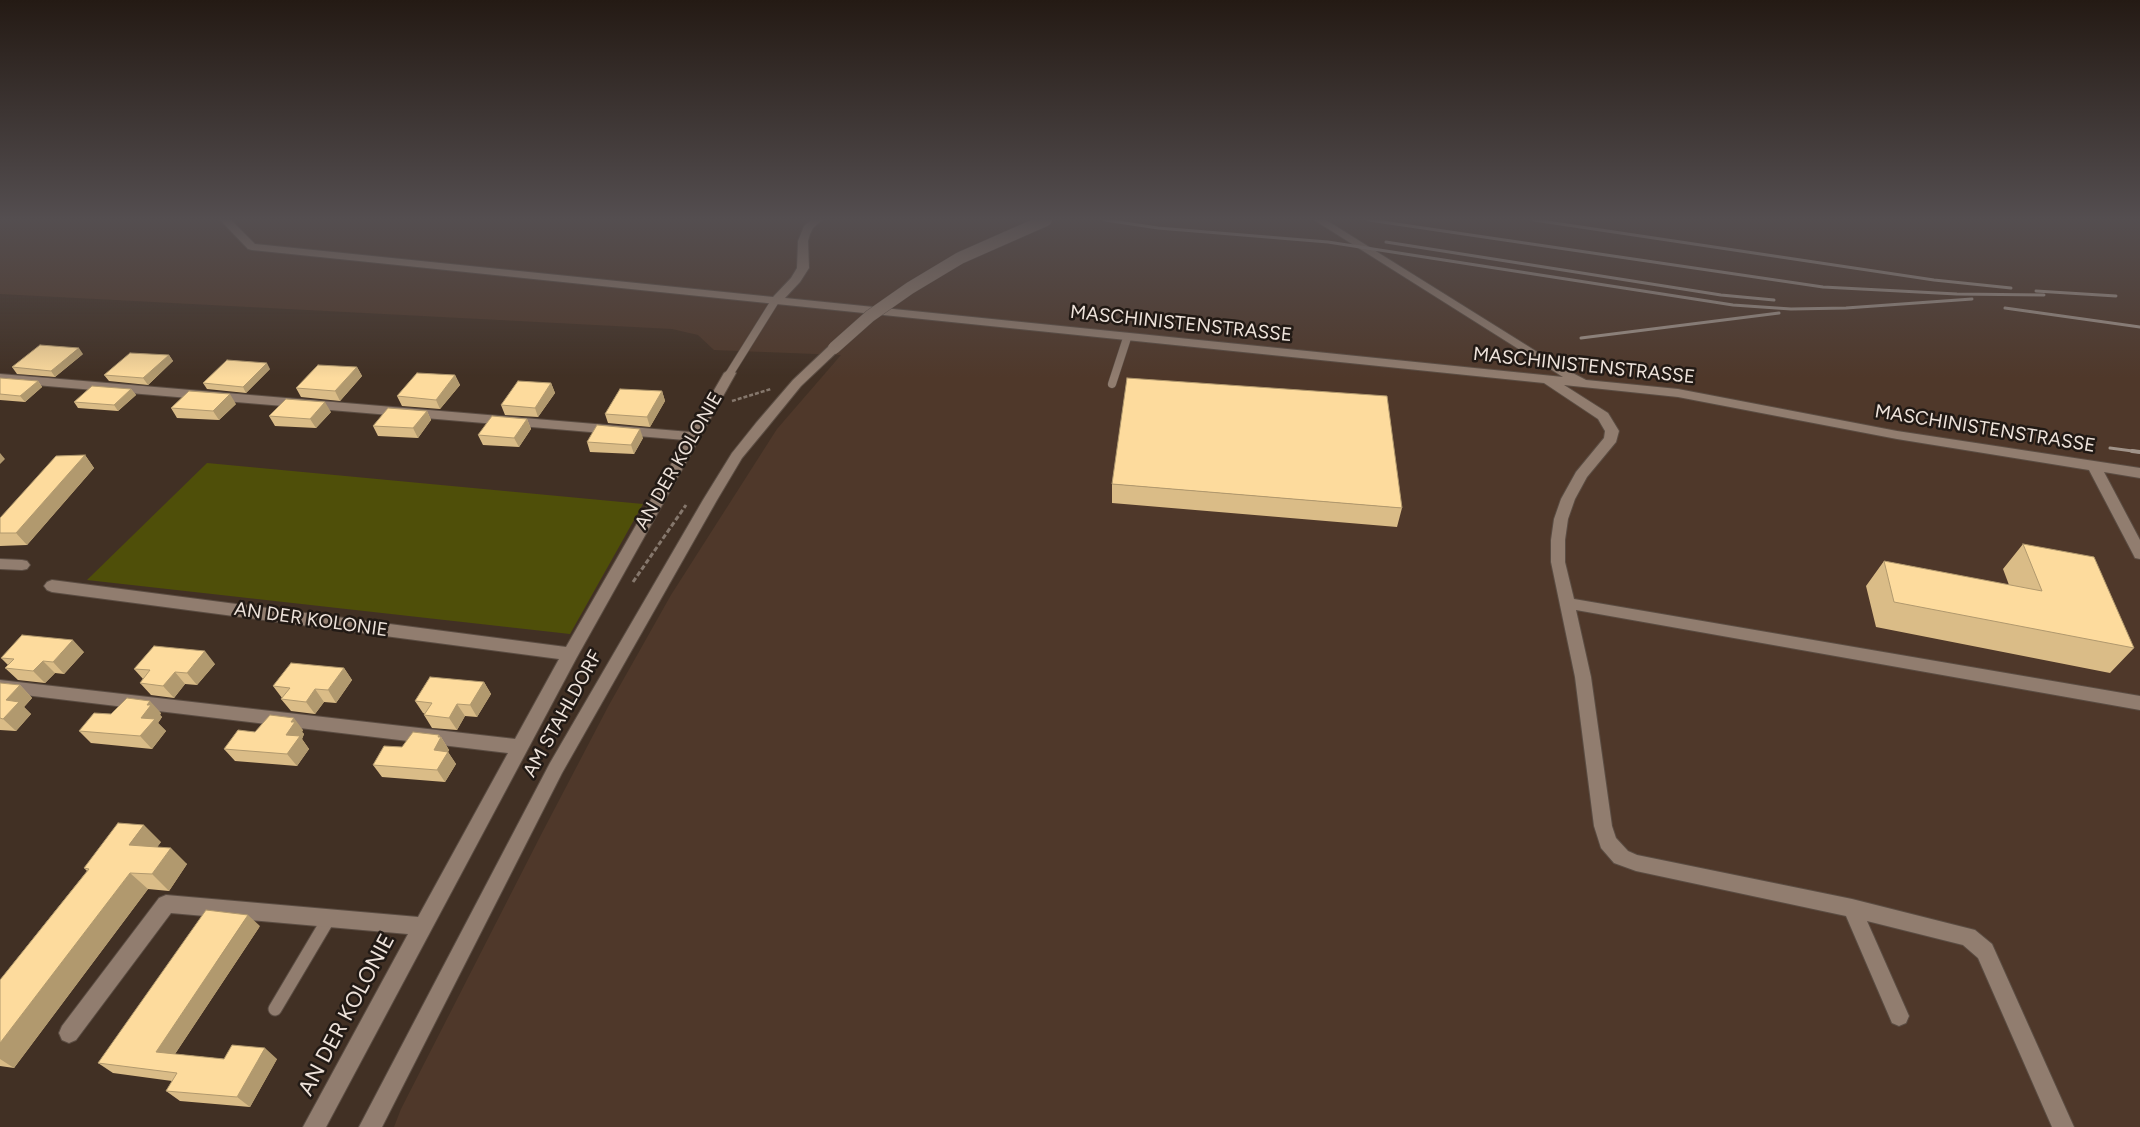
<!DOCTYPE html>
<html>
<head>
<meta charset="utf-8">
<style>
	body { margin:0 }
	canvas { display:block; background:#413024 }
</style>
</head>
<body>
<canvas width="2140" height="1127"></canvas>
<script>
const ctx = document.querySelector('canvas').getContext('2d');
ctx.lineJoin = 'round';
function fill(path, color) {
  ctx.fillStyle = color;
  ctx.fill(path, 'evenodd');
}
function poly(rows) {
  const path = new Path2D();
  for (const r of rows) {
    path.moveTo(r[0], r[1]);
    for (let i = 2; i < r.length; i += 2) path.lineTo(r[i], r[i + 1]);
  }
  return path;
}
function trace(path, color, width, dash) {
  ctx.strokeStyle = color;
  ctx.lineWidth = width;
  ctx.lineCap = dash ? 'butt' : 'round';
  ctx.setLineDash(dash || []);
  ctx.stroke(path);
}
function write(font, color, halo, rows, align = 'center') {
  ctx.font = font + ' Figtree,sans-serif';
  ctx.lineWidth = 5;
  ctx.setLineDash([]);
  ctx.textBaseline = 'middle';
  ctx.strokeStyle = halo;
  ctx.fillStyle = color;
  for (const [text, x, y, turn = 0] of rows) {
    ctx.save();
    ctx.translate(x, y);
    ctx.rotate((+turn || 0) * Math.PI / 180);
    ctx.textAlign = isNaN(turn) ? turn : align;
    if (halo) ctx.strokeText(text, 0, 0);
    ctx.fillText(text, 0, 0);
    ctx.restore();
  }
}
fill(poly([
	[0,220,2140,220,2140,1127,394,1127,401,1109,543,831,609,705,671,595,777,429,841,355,714,350,698,335,672,329,0,294]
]), '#4f382a');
fill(poly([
	[207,463,643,504,570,634,87,580]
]), '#4f4f09');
const serviceFar1 = poly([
	[730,373,775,301],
	[1112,384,1127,338]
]);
const service = poly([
	[275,1009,329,918]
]);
const minor = poly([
	[220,220,231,220,255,244,773,297,791,278,797,268,798,241,804,226,811,220,822,220,813,228,810,234,808,241,809,268,800,282,785,298,1563,377,1314,220,1326,220,1563,368,1586,380,1678,389,1897,431,2140,468,2140,478,2104,472,2140,540,2140,559,2135,558,2133,554,2089,470,1897,439,1678,397,1564,385,1608,413,1619,431,1616,442,1587,477,1575,499,1568,519,1565,540,1565,562,1574,599,2140,696,2140,710,1576,610,1591,677,1612,826,1616,838,1628,851,1637,855,1852,899,1975,930,1992,944,2074,1127,2052,1127,1978,958,1963,945,1867,921,1909,1016,1906,1023,1899,1026,1892,1023,1846,916,1636,871,1614,863,1601,848,1594,826,1575,677,1551,562,1551,540,1554,519,1561,499,1576,472,1604,438,1605,431,1598,419,1544,383,252,250,248,249,220,220],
	[730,369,736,373,577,657,326,1127,303,1127,408,934,171,913,76,1040,69,1043,62,1040,59,1033,62,1026,159,898,166,895,418,917,508,753,0,692,0,680,515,739,559,659,52,592,47,590,44,586,47,582,52,580,566,647,685,440,0,382,0,374,690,432,724,373,730,369],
	[0,559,22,560,27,561,30,565,27,569,22,570,0,569,0,559]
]);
const secondary = poly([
	[834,344,840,348,838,351,801,386,766,429,742,458,717,500,562,773,382,1127,359,1127,550,763,703,500,732,453,756,423,793,380,830,345,834,344]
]);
trace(serviceFar1, '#5b4d43', 9);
trace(service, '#5b4d43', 15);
trace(minor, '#5b4d43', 2);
trace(secondary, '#5b4d43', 2);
trace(poly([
	[732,401,771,389]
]), '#85776c', 2.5, [4, 2]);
trace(poly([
	[633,582,686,505]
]), '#85776c', 3, [5, 2.5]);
trace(serviceFar1, '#917d6f', 8);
trace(service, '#917d6f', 13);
fill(minor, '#917d6f');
fill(secondary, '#917d6f');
trace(poly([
	[1105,220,1158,228,1328,242,1733,305,1791,309,1846,308,1972,299],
	[1369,220,1823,287,1957,294,2044,295],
	[1534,220,1934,280,2011,288],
	[1386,242,1721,295,1774,300],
	[2036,291,2116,296],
	[2005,308,2140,327],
	[1581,338,1779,313],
	[2110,448,2140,452]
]), '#a09389', 3);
trace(poly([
	[2132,451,2140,452]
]), '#a09389', 4);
const secondaryBridge = poly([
	[834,348,870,316,910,288,960,258,1046,220]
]);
trace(secondaryBridge, '#5b4d43', 13, []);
trace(secondaryBridge, '#917d6f', 12);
fill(poly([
	[83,354,55,377,17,374,12,367],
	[169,355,173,361,148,385,109,381,104,375],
	[357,367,362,376,340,401,301,397,296,388],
	[270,369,246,393,207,389,203,383],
	[455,375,460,385,440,409,402,406,397,396],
	[0,378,38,381,42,387,25,402,0,400],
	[551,383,555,393,538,417,505,415,501,405],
	[131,389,136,395,118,411,78,408,74,402],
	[662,391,665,401,650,427,608,423,605,414],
	[236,404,219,420,177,418,171,408],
	[427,411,431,420,418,438,378,436,373,426],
	[331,412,316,428,275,426,269,416],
	[527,419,531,429,519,447,483,445,478,435],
	[643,438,634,454,590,452,587,442],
	[85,455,94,468,27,545,0,546,0,518],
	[1112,484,1402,508,1397,527,1112,503],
	[2023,544,2134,648,2110,673,1876,627,1866,586,1884,561,2009,585,2003,569],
	[84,652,64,674,55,673,45,683,18,680,5,668,8,665,1,658],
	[215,664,197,685,185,684,174,698,151,695,140,683,143,679,134,669],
	[344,668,352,680,336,703,324,702,315,714,291,711,281,699,282,698,273,686],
	[484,682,491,694,477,717,465,716,457,730,432,728,424,715,425,714,423,713,415,701],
	[0,683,20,685,32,698,24,707,31,714,16,731,0,730],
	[161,713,160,715,162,717,158,723,166,731,152,749,91,743,79,731,111,714],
	[303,730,302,732,304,734,302,739,309,749,297,766,235,761,224,749,255,732],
	[439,735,440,737,441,737,449,750,448,752,456,764,445,782,382,777,373,765],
	[161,842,157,847,187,864,169,891,148,889,14,1068,0,1066,0,980,87,871,84,868],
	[260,926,175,1054,224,1059,277,1059,250,1107,180,1101,166,1091,172,1081,113,1073,98,1063]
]), '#dabc87');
fill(poly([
	[79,348,83,354,55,377,51,371],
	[169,355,173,361,148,385,143,378],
	[267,363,270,369,246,393,243,387],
	[357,367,362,376,340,401,335,391],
	[455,375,460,385,440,409,436,400],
	[38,381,42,387,25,402,20,396],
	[551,383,555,393,538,417,535,408],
	[131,389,136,395,118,411,114,405],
	[662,391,665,401,650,427,647,417],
	[230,394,236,404,219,420,213,411],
	[325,402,331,412,316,428,310,419],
	[427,411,431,420,418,438,413,428],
	[527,419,531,429,519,447,514,438],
	[640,429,643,438,634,454,631,445],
	[0,453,5,459,0,464],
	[85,455,94,468,27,545,16,533],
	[73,640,84,652,64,674,53,662],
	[205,651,215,664,197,685,187,673],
	[43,661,55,673,45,683,33,671],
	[344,668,352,680,336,703,328,690],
	[175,672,185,684,174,698,163,686],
	[484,682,491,694,477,717,470,705],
	[20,685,32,698,24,707,31,714,16,731,3,719,6,700],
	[315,689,324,702,315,714,306,702],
	[150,701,161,713,160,715,162,717,158,723,166,731,152,749,140,736,141,718,147,705],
	[457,704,465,716,457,730,449,718],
	[294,718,303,730,302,732,304,734,302,739,309,749,297,766,287,754,286,735,291,722],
	[439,735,441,738,441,737,449,750,448,752,456,764,445,782,437,770,434,750],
	[144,825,161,842,147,861,129,845],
	[171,848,187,864,169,891,152,874],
	[130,873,148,889,14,1068,0,1059,0,1043],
	[248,915,260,926,169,1063,156,1052],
	[265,1048,277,1059,250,1107,237,1097]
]), '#b1996e');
const building = poly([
	[40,345,79,348,51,371,12,367,40,345],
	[130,353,169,355,143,378,104,375,130,353],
	[227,360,267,363,243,387,203,383,227,360],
	[318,365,357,367,335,391,296,388,318,365],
	[417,373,455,375,436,400,397,396,417,373],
	[0,378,38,381,20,396,0,394,0,378],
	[1127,378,1387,396,1402,508,1112,484,1127,378],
	[518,381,551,383,535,408,501,405,518,381],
	[92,386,131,389,114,405,74,402,92,386],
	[620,389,662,391,647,417,605,414,620,389],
	[189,391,230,394,213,411,171,408,189,391],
	[286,399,325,402,310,419,269,416,286,399],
	[388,408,427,411,413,428,373,426,388,408],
	[492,416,527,419,514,438,478,435,492,416],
	[597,425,640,429,631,445,587,442,597,425],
	[85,455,16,533,0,533,0,518,56,456,85,455],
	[2023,544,2094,557,2134,648,1894,602,1884,561,2042,591,2023,544],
	[22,635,73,640,53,662,43,661,33,671,5,668,14,659,1,658,22,635],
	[154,646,205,651,187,673,175,672,163,686,140,683,150,670,134,669,154,646],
	[291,663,344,668,328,690,315,689,306,702,281,699,290,688,273,686,291,663],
	[430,677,484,682,470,705,457,704,449,718,424,715,432,703,415,701,430,677],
	[0,683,20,685,6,700,19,702,3,719,0,718,0,683],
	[127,698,150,701,147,705,151,705,141,718,155,719,140,736,79,731,94,713,111,714,127,698],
	[270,715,294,718,291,722,295,722,286,735,300,736,287,754,224,749,238,730,255,732,270,715],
	[413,732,439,735,438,737,441,737,434,750,448,752,437,770,373,765,384,746,402,747,413,732],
	[118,823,144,825,129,845,171,848,152,874,130,873,0,1043,0,980,89,869,84,868,118,823],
	[206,910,248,915,156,1052,224,1059,232,1045,265,1048,237,1097,166,1091,177,1073,98,1063,206,910]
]);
fill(building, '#fddb9d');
trace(building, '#b1996e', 1);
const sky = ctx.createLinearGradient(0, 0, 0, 378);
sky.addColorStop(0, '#241a14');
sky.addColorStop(0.58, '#544e50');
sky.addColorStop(1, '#544e5000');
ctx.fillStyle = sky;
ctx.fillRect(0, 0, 2140, 378);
write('19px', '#eee3db', '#221a15', [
	["MASCHINISTENSTRASSE",1181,324,6],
	["MASCHINISTENSTRASSE",1584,366,6],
	["MASCHINISTENSTRASSE",1985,429,9],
	["AN DER KOLONIE",679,461,-60],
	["AN DER KOLONIE",311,620,8],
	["AM STAHLDORF",563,714,-61]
]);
write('22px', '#eee3db', '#221a15', [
	["AN DER KOLONIE",347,1015,-62]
]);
</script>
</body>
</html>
